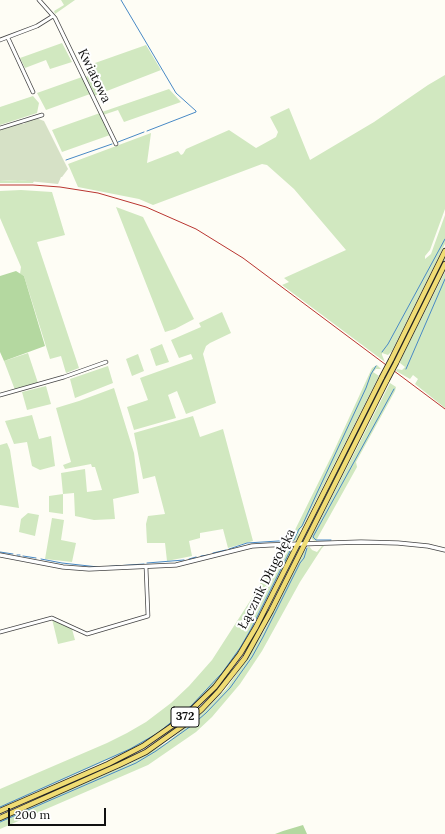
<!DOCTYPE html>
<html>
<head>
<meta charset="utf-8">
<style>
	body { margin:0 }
	#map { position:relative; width:445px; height:834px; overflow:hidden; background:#fefdf5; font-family:Lora,serif }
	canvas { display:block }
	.scale { position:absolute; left:8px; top:808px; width:98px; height:18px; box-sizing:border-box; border:2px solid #111; border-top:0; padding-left:5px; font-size:12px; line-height:14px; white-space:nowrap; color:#111; -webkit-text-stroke:3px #fff; paint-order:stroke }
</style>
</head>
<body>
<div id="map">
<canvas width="445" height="834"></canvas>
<div class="scale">200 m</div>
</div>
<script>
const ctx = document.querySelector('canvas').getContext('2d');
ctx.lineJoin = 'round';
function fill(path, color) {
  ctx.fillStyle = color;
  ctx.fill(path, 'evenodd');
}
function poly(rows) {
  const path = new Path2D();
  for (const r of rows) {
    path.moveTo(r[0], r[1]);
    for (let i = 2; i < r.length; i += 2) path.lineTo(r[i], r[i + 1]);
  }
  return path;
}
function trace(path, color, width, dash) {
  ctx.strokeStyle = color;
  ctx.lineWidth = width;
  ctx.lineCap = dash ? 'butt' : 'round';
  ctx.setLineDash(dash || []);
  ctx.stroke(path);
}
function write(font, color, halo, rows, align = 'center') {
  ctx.font = font + ' Lora,serif';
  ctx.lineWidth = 4;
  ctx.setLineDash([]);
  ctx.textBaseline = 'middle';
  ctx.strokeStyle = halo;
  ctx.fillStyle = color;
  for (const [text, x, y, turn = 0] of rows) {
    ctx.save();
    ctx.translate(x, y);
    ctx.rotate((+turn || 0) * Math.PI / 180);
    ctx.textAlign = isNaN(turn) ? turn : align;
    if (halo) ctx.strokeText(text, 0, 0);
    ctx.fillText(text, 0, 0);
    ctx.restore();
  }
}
fill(poly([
	[61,0,75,0,55,14,54,11,64,5],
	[62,43,72,62,50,69,46,60,25,68,20,58],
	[146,45,161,70,94,96,86,77,93,73,95,63],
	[445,75,445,209,430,250,425,256,425,259,431,254,445,215,445,244,392,351,388,355,382,353,382,355,385,362,282,285,289,282,284,278,346,250,294,189,267,165,262,164,153,205,139,199,78,187,68,164,151,133,147,163,178,151,181,155,183,154,186,149,229,130,256,148,276,137,278,132,270,117,289,108,310,160,374,122,428,85],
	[82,77,90,94,46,110,37,93],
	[169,89,181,102,124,122,118,110,103,115,102,112],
	[33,96,39,103,37,113,0,125,0,107],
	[100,113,110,135,62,152,52,130],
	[18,180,34,181,33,183,0,183,0,181],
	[21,190,52,192,65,235,37,242,79,368,66,373,61,356,50,359,24,276,20,274,21,267,0,218,0,191],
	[116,207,143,217,194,319,175,329,165,332],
	[445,256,445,261,394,362,392,360],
	[445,272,445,408,415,384,418,379,413,375,410,379,396,371,397,369,402,370,405,367,400,363,401,359],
	[222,312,231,333,210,343,206,346,203,354,216,403,186,414,177,391,168,395,176,418,134,430,127,407,148,400,140,378,193,359,191,354,179,358,171,340,201,327,199,323],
	[162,344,169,362,156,366,150,349],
	[28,353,38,383,15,390,4,361],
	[138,354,144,371,132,376,126,359],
	[377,365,381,369,376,369,373,372,379,376,377,380,302,528,300,530,298,538,295,541,289,542,332,455,372,368],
	[108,366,113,383,75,398,70,379],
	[384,378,386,379,307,535,345,456],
	[390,383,396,387,395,391,356,462,357,467,318,537,316,541,313,540,311,538,312,536],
	[46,386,51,404,27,410,22,392],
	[114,388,134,453,139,493,113,499,115,519,94,520,75,516,74,493,63,494,63,514,49,512,49,496,63,494,61,473,85,469,87,492,102,490,95,467,92,467,91,464,65,469,63,465,71,462,56,408,79,401],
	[32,415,39,439,51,436,55,466,40,470,32,466,27,442,14,444,5,421],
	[193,416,200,437,223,429,253,541,228,548,223,529,200,533,200,538,189,541,192,556,167,561,165,543,147,543,146,524,148,516,165,514,155,476,143,479,134,433],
	[7,443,10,450,19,508,0,505,0,445],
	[28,513,39,515,35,536,19,532,21,519],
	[52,518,64,520,61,540,76,543,72,562,45,559],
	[289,546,292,548,291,551,258,616,236,656,213,686,190,709,174,722,134,748,0,808,0,789,107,743,127,733,146,722,171,703,189,686,212,660,250,601,281,547],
	[309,546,312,550,317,552,322,546,324,546,322,548,300,582,262,651,240,684,212,717,196,732,148,765,0,829,0,821,131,763,166,743,195,720,226,689,240,669,264,631,304,552],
	[52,619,72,629,75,640,58,644]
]), '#d1e8c0');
fill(poly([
	[16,271,24,276,45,346,4,361,0,352,0,276],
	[303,825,307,834,275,834,283,831]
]), '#b4d8a0');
fill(poly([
	[36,118,44,121,68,169,62,177,61,177,58,184,18,180,0,181,0,130,20,124,24,124,26,122]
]), '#d6e1c6');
trace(poly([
	[121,0,176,93,196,111,196,112,147,131],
	[118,142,144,132],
	[66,160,112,144],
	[382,352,388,344,445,239],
	[406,369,445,279],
	[331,540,316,540,313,537,314,535,394,389],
	[229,549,247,543,294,540,299,529,302,526,317,493,366,388,371,374,376,366],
	[0,552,13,554],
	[213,553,226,550],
	[17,555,20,555],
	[23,556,36,558],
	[201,556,208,555],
	[41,559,62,563,98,567],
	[189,559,196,557],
	[147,563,184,560],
	[101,567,144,564],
	[0,807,130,749,158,733,191,706,222,673,240,648,251,629,290,551],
	[0,822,136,763,156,751,191,726,206,713,230,688,252,657,263,637,300,563,304,558,307,548]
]), '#4889c5', 1);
const minor = poly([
	[39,0,55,18,116,144],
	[8,38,33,92],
	[0,40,37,26,53,16],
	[0,128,42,115],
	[0,395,64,377,106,362],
	[0,632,52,618,87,634,148,616,146,567]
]);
const tertiary = poly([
	[0,555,63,567,89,569,176,565,252,546,269,545,361,542,398,543,428,546,445,550]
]);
const primary = poly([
	[391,360,445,251],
	[396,363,445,264],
	[0,811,108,764,143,746,182,719,215,687,240,654,256,627,382,377],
	[0,818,119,765,146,752,184,725,202,709,219,691,245,658,271,611,387,380]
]);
trace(minor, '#444', 4.5);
trace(tertiary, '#444', 5);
trace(primary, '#222', 6);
trace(minor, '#fff', 3);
trace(tertiary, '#fff', 3.5);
trace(primary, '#f0dc74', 4.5);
trace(poly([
	[0,185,33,185,60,187,98,193,146,207,196,229,243,258,445,409]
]), '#b93530', 1);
const primaryBridge = poly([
	[382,377,391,360],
	[387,380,396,363]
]);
trace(primaryBridge, '#222', 6, []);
trace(primaryBridge, '#f0dc74', 4.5);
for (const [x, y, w] of [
	[185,717,28]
]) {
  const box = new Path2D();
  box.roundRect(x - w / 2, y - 10, w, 20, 3);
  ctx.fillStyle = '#fff';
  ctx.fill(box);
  trace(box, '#111', 1);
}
write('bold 12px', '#111', null, [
	["372",185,717]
]);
write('13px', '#111', '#fff', [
	["Kwiatowa",94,76,64],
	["Łącznik Długołęka",267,579,-63]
]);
</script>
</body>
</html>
